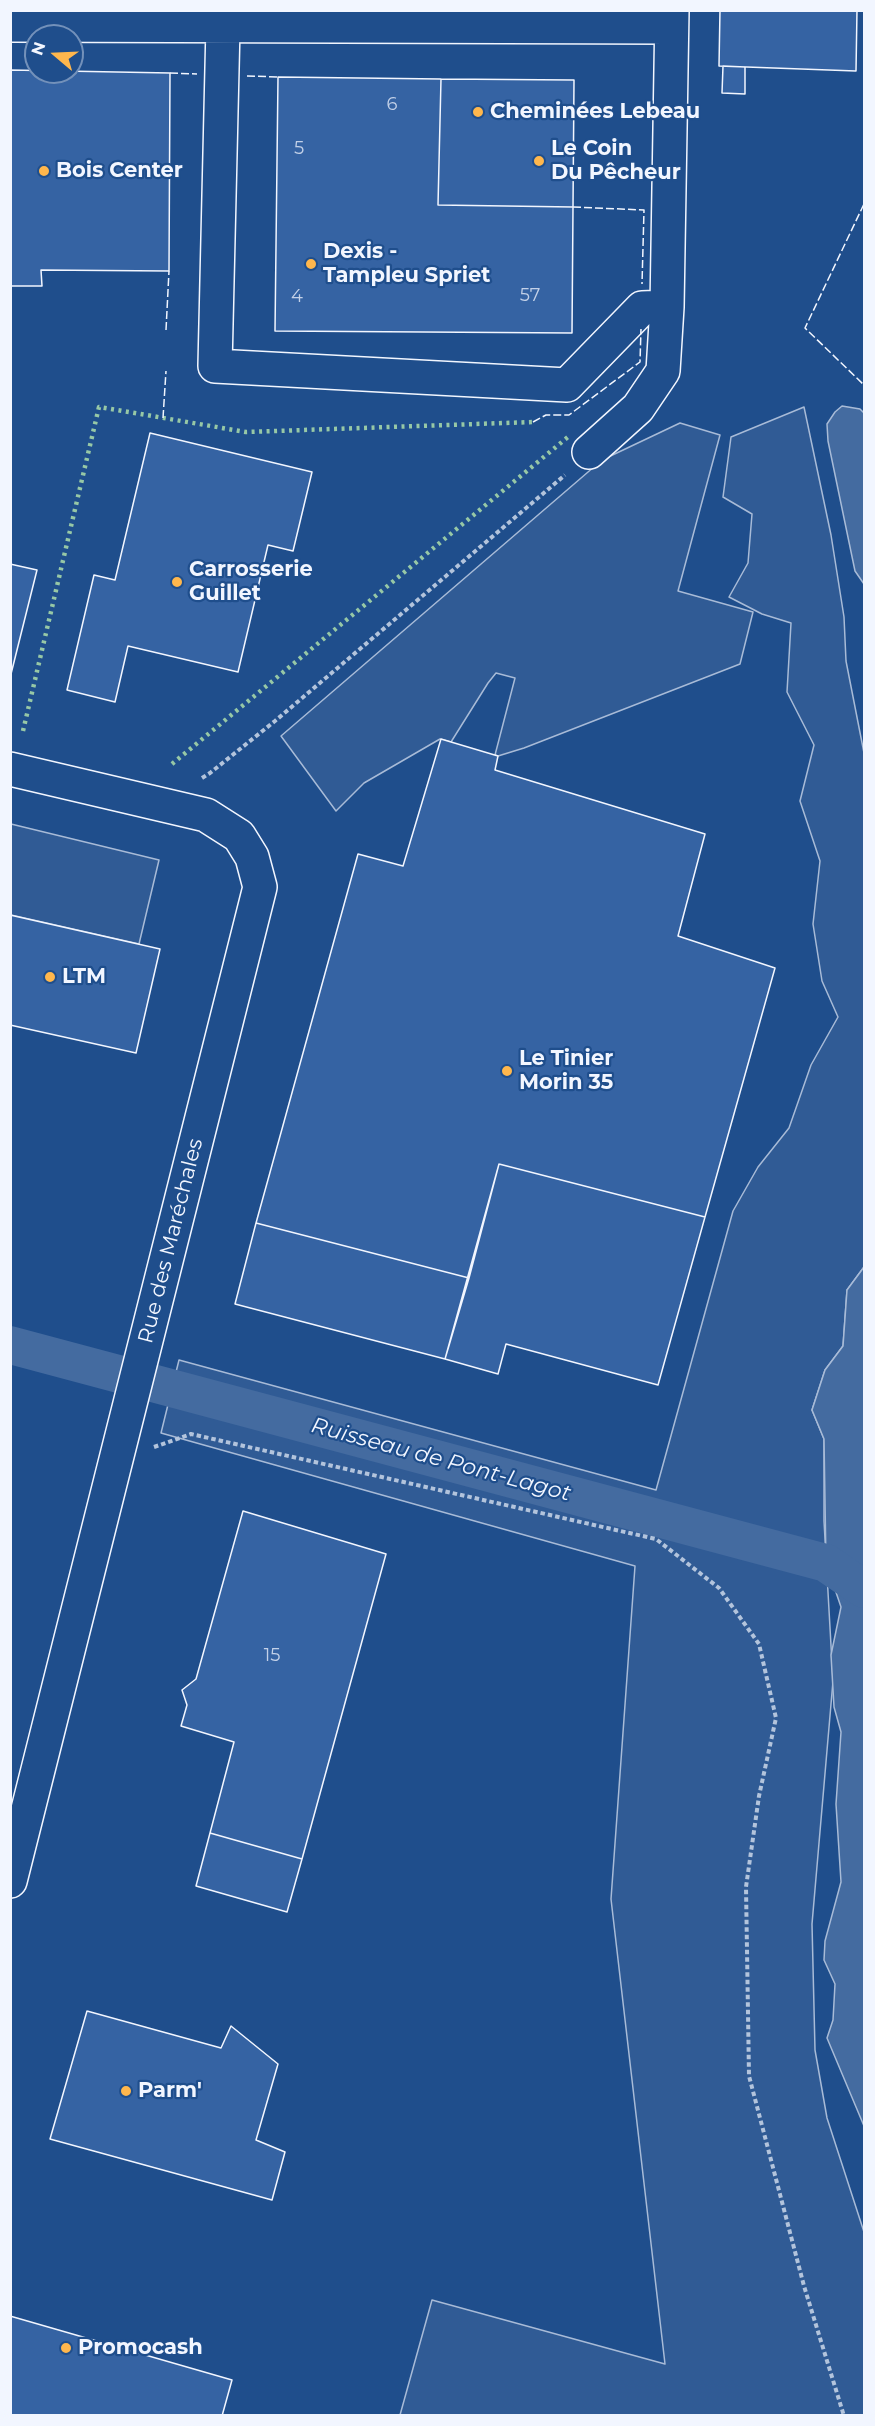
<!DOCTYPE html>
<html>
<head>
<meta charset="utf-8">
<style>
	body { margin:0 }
	#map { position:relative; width:875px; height:2426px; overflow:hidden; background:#1f4e8c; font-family:Montserrat,sans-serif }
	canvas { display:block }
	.frame { position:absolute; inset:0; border:12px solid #f2f6ff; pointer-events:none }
	.north { position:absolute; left:24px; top:24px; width:60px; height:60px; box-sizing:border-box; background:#1f4e8c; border:2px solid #7391ba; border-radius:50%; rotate:289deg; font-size:16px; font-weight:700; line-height:24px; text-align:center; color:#f2f6ff }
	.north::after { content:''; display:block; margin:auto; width:21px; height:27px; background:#ffb74d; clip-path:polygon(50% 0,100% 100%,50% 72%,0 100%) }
</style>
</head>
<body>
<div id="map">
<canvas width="875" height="2426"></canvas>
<div class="frame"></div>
<div class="north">N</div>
</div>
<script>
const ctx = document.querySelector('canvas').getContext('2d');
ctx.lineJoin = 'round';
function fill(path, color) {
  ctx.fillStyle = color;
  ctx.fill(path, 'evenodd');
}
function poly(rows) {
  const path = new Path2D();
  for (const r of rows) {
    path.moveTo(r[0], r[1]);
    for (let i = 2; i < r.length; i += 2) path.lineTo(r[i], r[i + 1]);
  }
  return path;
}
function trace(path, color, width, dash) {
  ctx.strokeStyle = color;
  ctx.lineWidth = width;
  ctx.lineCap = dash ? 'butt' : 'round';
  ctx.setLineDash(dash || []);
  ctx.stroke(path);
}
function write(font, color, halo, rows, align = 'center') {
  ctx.font = font + ' Montserrat,sans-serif';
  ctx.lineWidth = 4.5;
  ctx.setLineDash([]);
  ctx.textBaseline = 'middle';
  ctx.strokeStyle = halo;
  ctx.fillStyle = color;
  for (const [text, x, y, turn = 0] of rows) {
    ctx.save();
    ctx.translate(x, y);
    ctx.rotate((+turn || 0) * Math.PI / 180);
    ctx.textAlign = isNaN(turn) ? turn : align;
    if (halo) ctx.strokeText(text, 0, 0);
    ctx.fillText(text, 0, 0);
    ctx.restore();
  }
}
const built = poly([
	[804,407,831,535,844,617,846,661,864,753,864,1267,847,1290,843,1346,825,1370,812,1410,824,1439,824,1521,833,1681,812,1924,815,2050,827,2118,864,2232,864,2415,400,2415,432,2300,665,2364,611,1899,635,1566,161,1433,179,1360,656,1490,733,1211,758,1167,789,1128,811,1065,838,1017,822,981,813,924,820,861,800,801,814,745,787,692,791,623,762,614,729,597,748,563,752,514,723,497,731,437,804,407],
	[680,423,720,435,678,591,753,612,740,664,524,748,498,756,495,755,515,678,496,673,488,683,451,742,440,739,364,783,336,811,281,736,602,460,680,423],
	[11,824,159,860,139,944,11,915,11,824]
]);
fill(built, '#305b95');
trace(built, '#a8bbd7', 1.5);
const water = poly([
	[842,406,860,409,864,413,864,584,855,571,828,441,827,424,835,412,842,406],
	[864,1267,864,2126,827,2038,833,2020,835,1984,824,1960,825,1941,841,1882,836,1804,841,1732,834,1707,831,1655,841,1607,826,1563,824,1439,812,1410,825,1370,843,1346,847,1290,864,1267]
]);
fill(water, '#446ba0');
trace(water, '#a8bbd7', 1.5);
trace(poly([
	[10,1345,826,1563,864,1589]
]), '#446ba0', 38);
const building = poly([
	[720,10,857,10,856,71,719,66,720,10],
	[723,66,745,67,745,94,722,93,723,66],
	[10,70,170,73,169,271,41,270,42,286,11,286,10,70],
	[278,77,441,79,438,205,573,207,572,333,275,331,278,77],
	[441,79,574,80,573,207,438,205,441,79],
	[150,433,312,472,293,551,268,545,238,672,128,646,115,702,67,690,94,575,115,580,150,433],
	[10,564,37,570,10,678,10,564],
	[441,739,498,756,495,770,705,834,678,936,775,968,705,1217,499,1164,469,1278,256,1223,358,854,403,866,441,739],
	[10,915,160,949,136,1053,10,1025,10,915],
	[499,1164,705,1217,658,1385,506,1344,498,1374,445,1359,499,1164],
	[256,1223,469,1278,445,1359,235,1304,256,1223],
	[243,1511,386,1554,302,1859,210,1833,234,1742,181,1726,187,1705,182,1690,196,1679,243,1511],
	[210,1833,302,1859,287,1912,196,1886,210,1833],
	[87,2011,221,2048,231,2026,278,2064,256,2140,285,2152,272,2200,50,2139,87,2011],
	[10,2316,232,2380,222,2416,10,2416,10,2316]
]);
fill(building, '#3563a3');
trace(building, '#f2f6ff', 1.5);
const minor = poly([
	[10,25,671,27],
	[223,26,215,366,567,385,642,308,667,307],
	[589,452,638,408,663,371,667,307,672,10],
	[10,769,206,815,239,836,252,857,260,887,10,1881]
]);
trace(minor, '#f2f6ff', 36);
trace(poly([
	[202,778,210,773,275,721,565,475],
	[154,1447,191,1434,656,1539,719,1588,759,1644,776,1718,759,1796,746,1887,749,2076,804,2286,844,2416]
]), '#b3c4dc', 4, [4.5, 3]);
trace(minor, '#1f4e8c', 33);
trace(poly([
	[23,731,99,407,246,432,533,422],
	[172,764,568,437]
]), '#97c8a6', 4.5, [3, 4.5]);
trace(poly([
	[170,73,197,74],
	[247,76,278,77],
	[864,204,805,328,864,385],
	[573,207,644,210,642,284],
	[166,330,169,271],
	[163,418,166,371],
	[533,422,546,415,569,415,640,362,641,329]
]), '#f2f6ff', 1.5, [8, 3]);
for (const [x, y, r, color] of [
	[478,112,6,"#ffb74d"],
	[539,161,6,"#ffb74d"],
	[44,171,6,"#ffb74d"],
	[311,264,6,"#ffb74d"],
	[177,582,6,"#ffb74d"],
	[50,977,6,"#ffb74d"],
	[507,1071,6,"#ffb74d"],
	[126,2091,6,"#ffb74d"],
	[66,2348,6,"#ffb74d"]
]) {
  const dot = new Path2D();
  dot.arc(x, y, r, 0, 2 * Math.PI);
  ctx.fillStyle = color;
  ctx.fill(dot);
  trace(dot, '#1f4e8c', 2);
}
write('18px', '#c3d1e8', null, [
	["6",392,105],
	["5",299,149],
	["57",530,296],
	["4",297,297],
	["15",272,1656]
]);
write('bold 21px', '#f2f6ff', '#1f4e8c', [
	["Cheminées Lebeau",490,112],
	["Le Coin",551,149],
	["Du Pêcheur",551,173],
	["Bois Center",56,171],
	["Dexis -",323,252],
	["Tampleu Spriet",323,276],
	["Carrosserie",189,570],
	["Guillet",189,594],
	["LTM",62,977],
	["Le Tinier",519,1059],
	["Morin 35",519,1083],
	["Parm'",138,2091],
	["Promocash",78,2348]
], 'left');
write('21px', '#f2f6ff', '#1f4e8c', [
	["Rue des Maréchales",171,1241,-76]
]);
write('italic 22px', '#f2f6ff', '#1f4e8c', [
	["Ruisseau de Pont-Lagot",441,1460,15]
]);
</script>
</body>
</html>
